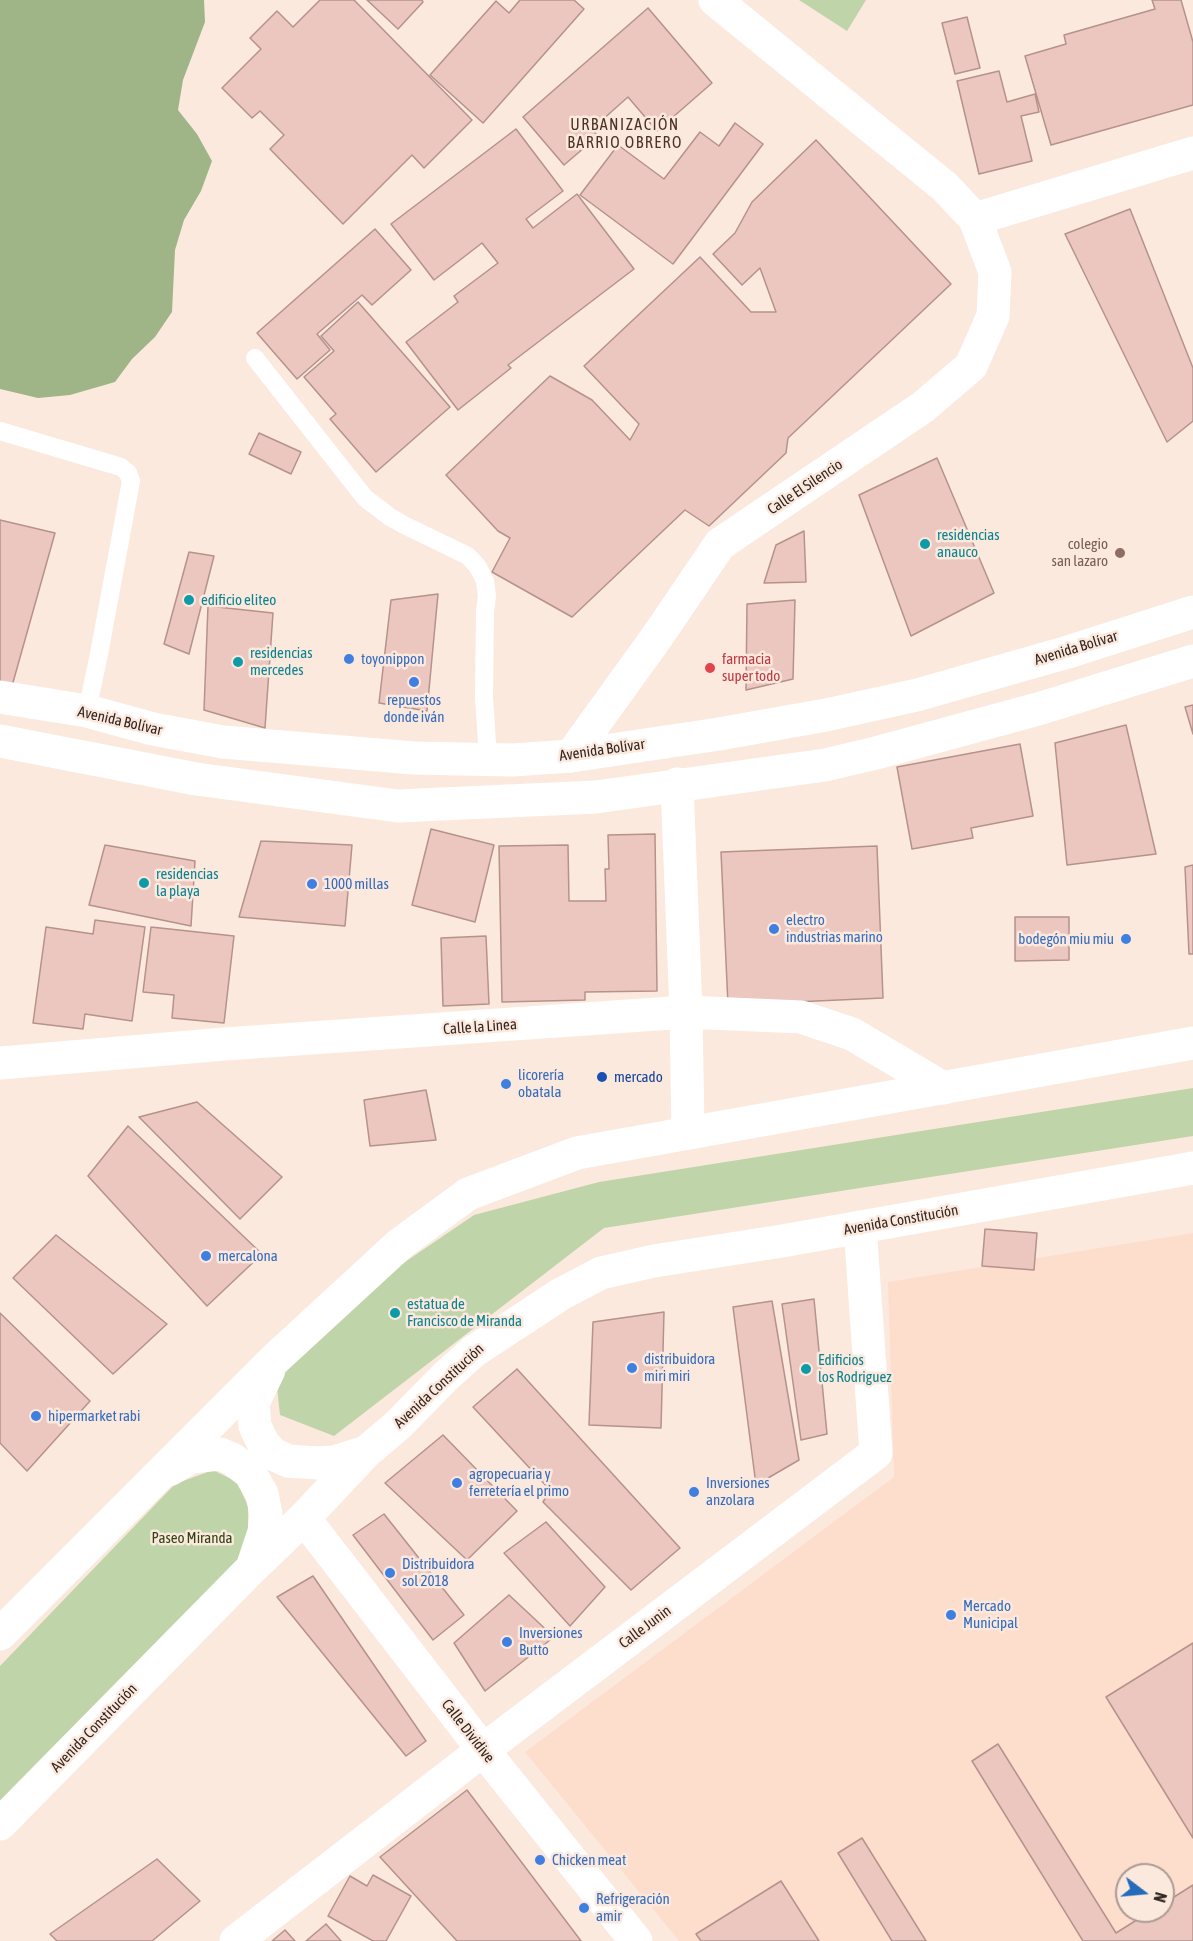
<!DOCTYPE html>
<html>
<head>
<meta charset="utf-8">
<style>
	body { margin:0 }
	#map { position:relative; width:1193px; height:1941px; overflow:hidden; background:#fce9de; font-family:"Asap Condensed",sans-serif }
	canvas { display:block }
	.north { position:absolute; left:1115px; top:1863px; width:60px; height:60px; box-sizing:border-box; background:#fce9de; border:2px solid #ab9b92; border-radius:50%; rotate:106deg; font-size:16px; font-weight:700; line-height:24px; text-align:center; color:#322620 }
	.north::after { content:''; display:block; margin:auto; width:21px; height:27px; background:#256bbc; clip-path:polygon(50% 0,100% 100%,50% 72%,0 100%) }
</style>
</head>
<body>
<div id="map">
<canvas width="1193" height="1941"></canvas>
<div class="north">N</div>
</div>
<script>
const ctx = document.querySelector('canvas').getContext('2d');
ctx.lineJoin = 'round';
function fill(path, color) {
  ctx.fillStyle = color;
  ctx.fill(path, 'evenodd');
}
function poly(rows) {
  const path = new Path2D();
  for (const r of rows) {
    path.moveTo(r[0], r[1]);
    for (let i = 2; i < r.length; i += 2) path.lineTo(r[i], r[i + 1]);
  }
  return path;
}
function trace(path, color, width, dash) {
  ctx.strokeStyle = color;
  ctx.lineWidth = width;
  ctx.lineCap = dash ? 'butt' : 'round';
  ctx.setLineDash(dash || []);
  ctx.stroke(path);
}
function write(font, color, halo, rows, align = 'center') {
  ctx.font = font + ' "Asap Condensed",sans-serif';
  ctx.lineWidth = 5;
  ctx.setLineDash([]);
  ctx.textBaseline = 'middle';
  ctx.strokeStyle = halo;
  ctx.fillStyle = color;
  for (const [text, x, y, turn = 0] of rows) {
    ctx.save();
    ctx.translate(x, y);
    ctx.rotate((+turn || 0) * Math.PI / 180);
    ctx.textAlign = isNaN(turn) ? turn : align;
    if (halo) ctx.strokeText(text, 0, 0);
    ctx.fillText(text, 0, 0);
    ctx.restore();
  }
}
fill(poly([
	[1193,1233,1193,1941,679,1941,525,1752,894,1477,888,1282],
	[1127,1875,1163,1875,1163,1911,1127,1911]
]), '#fdddcc');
fill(poly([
	[799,0,866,0,847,31],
	[1193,1088,1193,1136,604,1228,334,1436,280,1415,276,1378,361,1292,474,1215,599,1182],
	[213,1470,237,1482,248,1506,248,1547,232,1571,0,1802,0,1666,175,1484]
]), '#c0d4a9');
fill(poly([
	[0,0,204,0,205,22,183,80,178,110,197,134,212,161,201,191,184,220,175,250,172,312,155,337,132,359,115,382,70,395,38,398,0,389]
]), '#a0b587');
const building = poly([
	[320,0,354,0,472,120,424,168,412,155,343,224,270,149,284,135,260,111,252,118,222,88,261,49,250,38,277,11,293,27,320,0],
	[367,0,422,0,423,2,398,29,367,0],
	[520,0,574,0,584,9,483,123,430,75,496,1,509,13,520,0],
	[1152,0,1181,0,1193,42,1193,105,1051,145,1025,56,1066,44,1064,35,1155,9,1152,0],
	[648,8,712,83,657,131,628,97,592,129,598,136,564,165,523,117,648,8],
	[967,17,980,68,955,74,942,23,967,17],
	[999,71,1007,102,1035,94,1039,112,1021,116,1032,161,979,174,957,81,999,71],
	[735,123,763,144,673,264,580,195,618,145,664,179,700,132,719,146,735,123],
	[516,129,563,191,526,219,533,228,577,194,634,269,508,365,511,368,458,410,406,342,458,302,454,296,498,263,482,243,434,280,391,224,516,129],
	[816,140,951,284,788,438,786,453,709,526,685,510,572,617,492,572,510,538,498,531,446,475,550,376,592,400,630,440,639,424,584,366,700,257,751,312,776,312,760,268,742,285,713,254,735,233,752,202,816,140],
	[1130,209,1193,368,1193,421,1167,442,1065,234,1130,209],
	[375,229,411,270,372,305,362,295,317,334,330,350,297,379,257,333,375,229],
	[358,302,450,407,376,472,330,419,336,414,304,377,334,351,321,336,358,302],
	[259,433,301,452,291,474,249,454,259,433],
	[937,458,994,593,911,636,859,495,937,458],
	[0,520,55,533,12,686,0,682,0,520],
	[804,531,806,582,764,583,776,545,804,531],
	[189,552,214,556,189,654,164,644,189,552],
	[438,594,427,711,379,703,391,600,438,594],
	[795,600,793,679,746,690,747,604,795,600],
	[208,606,273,613,265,728,204,710,208,606],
	[1193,705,1193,734,1185,707,1193,705],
	[1126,725,1156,854,1067,865,1055,743,1126,725],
	[1020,744,1033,816,971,828,973,838,912,849,897,767,1020,744],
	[431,829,494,845,475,922,412,905,431,829],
	[655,834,657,991,585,992,585,1000,502,1002,499,846,568,845,569,901,606,901,605,869,609,869,608,835,655,834],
	[261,841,352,845,345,926,239,917,261,841],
	[105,845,195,861,191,926,89,905,105,845],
	[877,846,883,998,728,1005,721,852,877,846],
	[1193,865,1193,954,1189,954,1185,867,1193,865],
	[1015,917,1069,917,1069,960,1015,961,1015,917],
	[95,920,145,927,132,1021,85,1014,83,1029,33,1023,46,927,93,934,95,920],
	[151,927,234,936,224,1023,172,1018,174,995,143,992,151,927],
	[486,936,489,1004,443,1006,441,938,486,936],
	[426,1090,436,1140,370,1146,364,1100,426,1090],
	[197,1102,282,1177,240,1219,139,1117,197,1102],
	[128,1126,262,1254,207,1306,88,1176,128,1126],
	[985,1229,1037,1233,1034,1270,982,1266,985,1229],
	[56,1235,167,1324,113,1374,13,1278,56,1235],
	[814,1299,827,1434,801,1440,782,1304,814,1299],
	[772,1301,799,1460,756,1485,733,1307,772,1301],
	[664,1312,661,1428,589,1425,593,1322,664,1312],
	[0,1313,90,1401,27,1471,0,1443,0,1313],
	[517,1369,680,1548,631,1590,543,1502,550,1490,473,1407,517,1369],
	[443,1435,517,1511,467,1560,385,1483,443,1435],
	[384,1514,464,1615,433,1640,353,1535,384,1514],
	[546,1522,605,1587,570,1626,504,1553,546,1522],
	[313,1576,426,1741,406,1756,277,1597,313,1576],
	[509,1595,554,1637,485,1691,454,1643,509,1595],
	[1193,1643,1193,1838,1106,1697,1193,1643],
	[998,1744,1116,1933,1151,1911,1163,1911,1163,1904,1193,1885,1193,1941,1083,1941,972,1761,998,1744],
	[467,1790,581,1941,457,1941,380,1857,467,1790],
	[862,1838,926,1941,892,1941,838,1853,862,1838],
	[157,1859,200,1901,152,1941,57,1941,50,1934,157,1859],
	[373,1875,411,1896,386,1941,373,1941,328,1916,350,1876,367,1886,373,1875],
	[781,1881,819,1941,701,1941,696,1934,781,1881],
	[326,1924,341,1941,306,1941,326,1924],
	[285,1930,295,1941,272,1941,285,1930]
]);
fill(building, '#ecc7c0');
trace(building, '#b5928c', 1.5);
trace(poly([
	[255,358,365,498,390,517,404,525,468,556,478,567,485,581,487,596,485,611,484,697,488,759],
	[0,431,121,467,128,473,131,481,99,654,87,711]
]), '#fff', 18);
trace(poly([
	[975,219,1193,153],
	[571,756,659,634,720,544,923,407,971,366,993,316,995,272,975,219,945,187,715,0],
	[677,784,686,1012,688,1133],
	[0,1063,225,1044,686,1012,801,1017,852,1034,943,1088],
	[304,1518,483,1750,636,1941],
	[236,1941,483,1750,876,1453,860,1227]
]), '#fff', 33);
trace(poly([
	[0,697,87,711,153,729,223,742,414,758,512,760,571,756,719,734,826,715,917,695,1068,652,1193,612],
	[0,741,196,779,398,806,596,797,825,765,876,753,1038,709,1193,661]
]), '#fff', 33);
trace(poly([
	[269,1370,253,1403,255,1426,263,1443,273,1454,288,1461,318,1463,334,1462,366,1452],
	[169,1470,191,1457,220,1454,232,1459,250,1473,262,1494,266,1514,264,1532,253,1565],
	[0,1634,274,1360,400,1244,468,1194,577,1153,1193,1043],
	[0,1824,253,1567,304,1518,366,1452,398,1425,446,1376,474,1351,561,1294,601,1273,654,1261,782,1241,1193,1168]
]), '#fff', 33);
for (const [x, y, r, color] of [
	[925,544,6,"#0f9aa8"],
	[1120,553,6,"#8d6e63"],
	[189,600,6,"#0f9aa8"],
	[349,659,6,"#3f7fe0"],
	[238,662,6,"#0f9aa8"],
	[710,668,6,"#e0444e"],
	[414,682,6,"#3f7fe0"],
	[144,883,6,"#0f9aa8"],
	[312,884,6,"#3f7fe0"],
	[774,929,6,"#3f7fe0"],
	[1126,939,6,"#3f7fe0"],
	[602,1077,6,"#1a4fb4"],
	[506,1084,6,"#3f7fe0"],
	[206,1256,6,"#3f7fe0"],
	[395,1313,6,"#0f9aa8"],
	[632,1368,6,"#3f7fe0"],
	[806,1369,6,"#0f9aa8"],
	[36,1416,6,"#3f7fe0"],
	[457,1483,6,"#3f7fe0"],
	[694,1492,6,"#3f7fe0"],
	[390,1573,6,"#3f7fe0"],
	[951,1615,6,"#3f7fe0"],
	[507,1642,6,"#3f7fe0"],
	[540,1860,6,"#3f7fe0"],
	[584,1908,6,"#3f7fe0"]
]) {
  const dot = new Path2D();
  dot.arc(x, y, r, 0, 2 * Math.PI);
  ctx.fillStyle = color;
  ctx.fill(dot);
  trace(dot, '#fce9de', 2);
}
write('15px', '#322620', '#fce9de', [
	["Calle El Silencio",805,487,-34],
	["Avenida Bolívar",1076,648,-17],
	["Avenida Bolívar",120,721,13],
	["Avenida Bolívar",602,750,-8],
	["Calle la Linea",480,1027,-4],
	["Avenida Constitución",901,1220,-10],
	["Avenida Constitución",439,1386,-43],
	["Calle Junin",645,1627,-37],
	["Avenida Constitución",94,1728,-46],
	["Calle Dividive",468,1731,52]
]);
write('15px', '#0d838f', '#fce9de', [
	["residencias",937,535],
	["anauco",937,552],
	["edificio eliteo",201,600],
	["residencias",250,653],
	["mercedes",250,670],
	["residencias",156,874],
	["la playa",156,891],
	["estatua de",407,1304],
	["Francisco de Miranda",407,1321],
	["Edificios",818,1360],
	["los Rodriguez",818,1377]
], 'left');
write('15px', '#785e54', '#fce9de', [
	["colegio",1108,544],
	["san lazaro",1108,561]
], 'right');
write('15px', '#366cbe', '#fce9de', [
	["toyonippon",361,659],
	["repuestos",414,700,"center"],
	["donde iván",414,717,"center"],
	["1000 millas",324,884],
	["electro",786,920],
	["industrias marino",786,937],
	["bodegón miu miu",1114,939,"right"],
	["licorería",518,1075],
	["obatala",518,1092],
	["mercalona",218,1256],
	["distribuidora",644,1359],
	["miri miri",644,1376],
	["hipermarket rabi",48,1416],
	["agropecuaria y",469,1474],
	["ferretería el primo",469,1491],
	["Inversiones",706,1483],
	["anzolara",706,1500],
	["Distribuidora",402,1564],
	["sol 2018",402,1581],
	["Mercado",963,1606],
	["Municipal",963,1623],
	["Inversiones",519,1633],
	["Butto",519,1650],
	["Chicken meat",552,1860],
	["Refrigeración",596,1899],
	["amir",596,1916]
], 'left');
write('15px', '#be3a42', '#fce9de', [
	["farmacia",722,659],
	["super todo",722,676]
], 'left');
write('15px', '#164399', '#fce9de', [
	["mercado",614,1077]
], 'left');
write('15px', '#304310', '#fce9de', [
	["Paseo Miranda",192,1538]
]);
ctx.letterSpacing = '1.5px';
write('16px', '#4c3325', '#fce9de', [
	["URBANIZACIÓN",625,125],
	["BARRIO OBRERO",625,143]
]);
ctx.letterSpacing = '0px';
</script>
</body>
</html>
